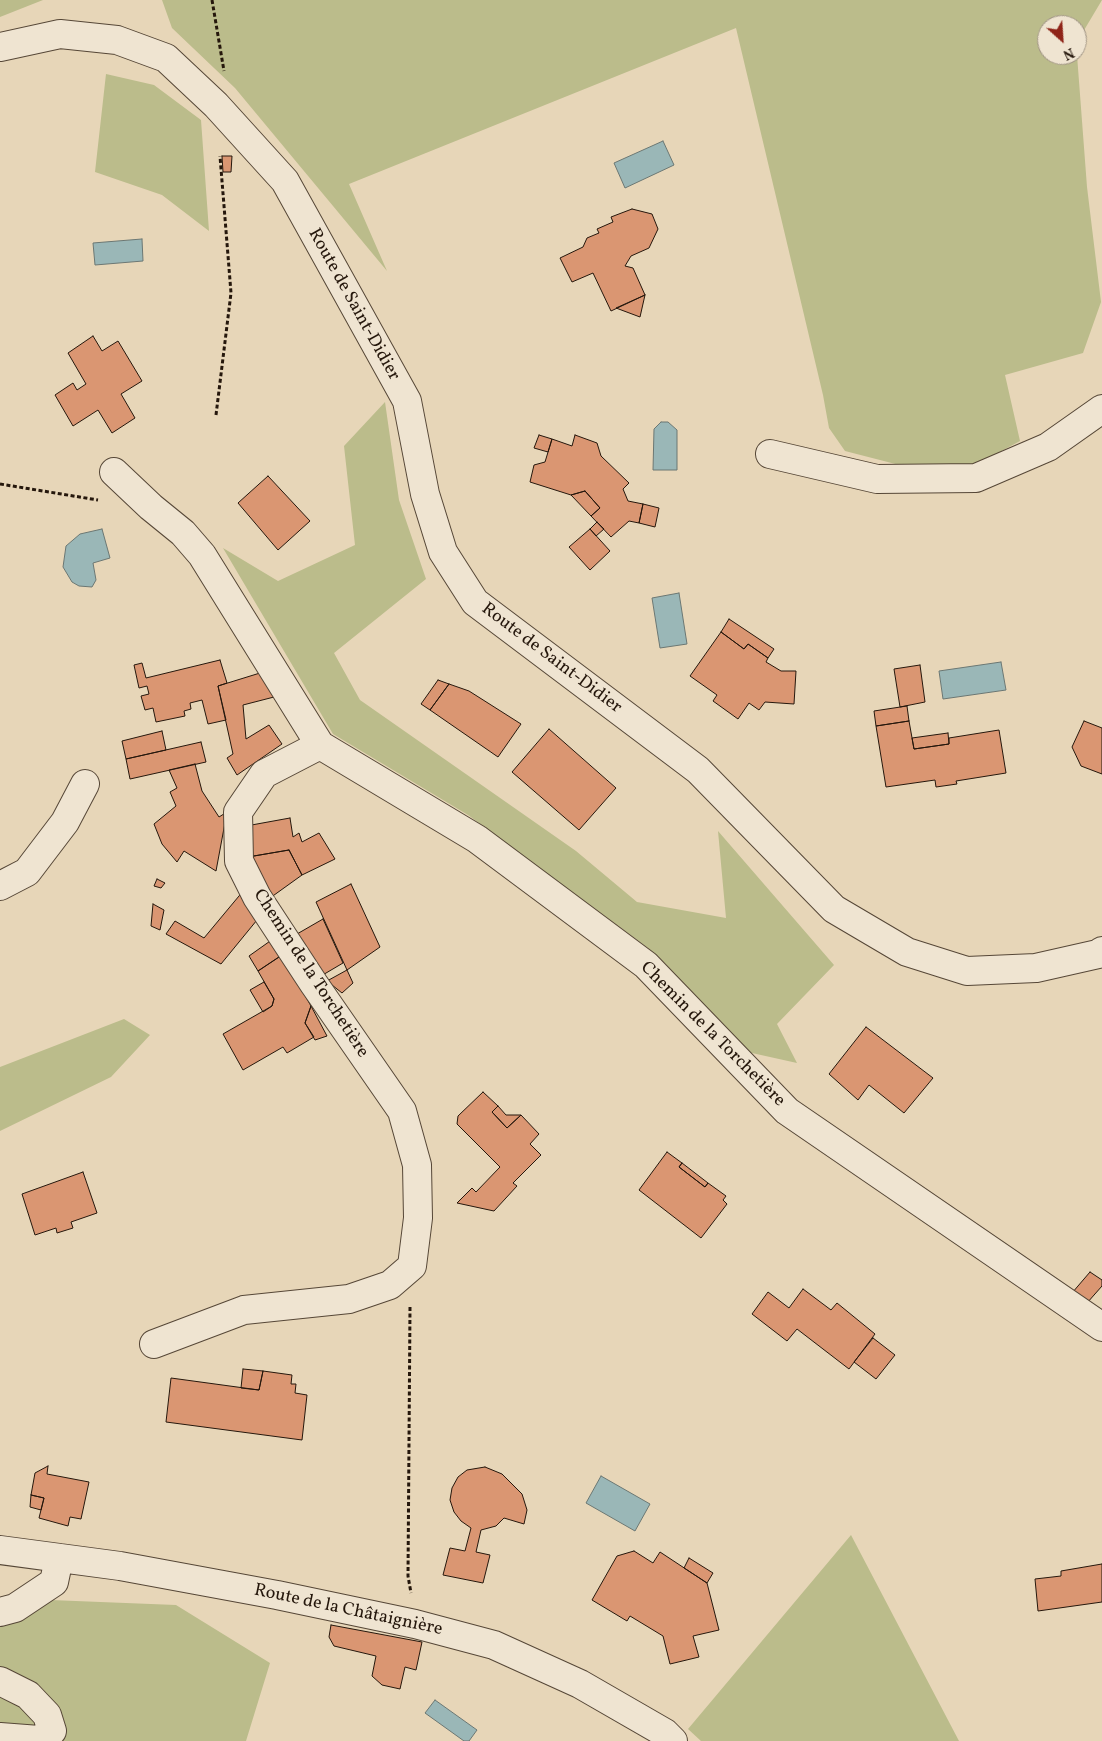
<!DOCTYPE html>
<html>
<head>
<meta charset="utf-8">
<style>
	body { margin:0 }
	#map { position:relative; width:1102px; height:1741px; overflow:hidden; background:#e7d6b8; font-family:Vollkorn,serif }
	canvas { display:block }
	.north { position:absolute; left:1037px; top:15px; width:50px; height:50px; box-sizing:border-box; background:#efe4d1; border:1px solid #9e9282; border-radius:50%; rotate:154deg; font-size:14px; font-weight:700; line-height:20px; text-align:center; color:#25170c }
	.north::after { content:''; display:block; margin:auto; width:18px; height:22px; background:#8f2418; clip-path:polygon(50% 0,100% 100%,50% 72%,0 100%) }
</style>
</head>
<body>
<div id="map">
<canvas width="1102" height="1741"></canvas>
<div class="north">N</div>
</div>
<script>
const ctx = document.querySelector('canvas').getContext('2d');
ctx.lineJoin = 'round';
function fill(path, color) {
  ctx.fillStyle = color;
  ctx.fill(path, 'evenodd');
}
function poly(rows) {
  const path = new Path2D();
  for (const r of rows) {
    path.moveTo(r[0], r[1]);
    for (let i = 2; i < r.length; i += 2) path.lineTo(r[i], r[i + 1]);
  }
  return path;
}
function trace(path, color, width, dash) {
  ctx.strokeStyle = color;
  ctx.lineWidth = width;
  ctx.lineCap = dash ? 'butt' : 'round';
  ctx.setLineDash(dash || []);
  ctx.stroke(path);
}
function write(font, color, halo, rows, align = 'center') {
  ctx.font = font + ' Vollkorn,serif';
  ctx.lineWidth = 4.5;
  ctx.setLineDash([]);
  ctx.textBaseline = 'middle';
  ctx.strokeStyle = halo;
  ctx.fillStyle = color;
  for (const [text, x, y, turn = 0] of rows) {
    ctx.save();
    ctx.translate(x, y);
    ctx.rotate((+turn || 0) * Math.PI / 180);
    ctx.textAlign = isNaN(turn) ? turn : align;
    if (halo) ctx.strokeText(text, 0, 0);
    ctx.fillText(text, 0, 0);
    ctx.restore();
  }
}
fill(poly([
	[0,0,43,0,0,17],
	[162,0,1102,0,1077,42,1077,25,1047,25,1047,55,1077,55,1087,187,1101,302,1083,353,1005,375,1020,441,972,467,911,468,845,451,829,428,823,395,736,28,349,184,387,271,235,88,172,28],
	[106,74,154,85,201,120,209,231,162,195,95,172],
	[385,402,399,500,426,579,334,653,360,700,576,851,637,902,726,918,718,831,834,965,777,1024,797,1063,743,1051,648,948,468,815,333,734,223,548,278,581,355,545,344,446],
	[124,1019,150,1035,111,1077,0,1131,0,1067],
	[851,1535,959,1741,701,1741,688,1729],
	[0,1598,176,1605,270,1663,246,1741,0,1741]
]), '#bbbc8b');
const water = poly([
	[663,141,674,165,625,188,614,163,663,141],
	[142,239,143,261,95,265,93,243,142,239],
	[661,422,668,422,677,430,677,470,653,470,654,429,661,422],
	[102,529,110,558,93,563,96,580,92,587,79,586,72,582,63,567,66,546,80,534,102,529],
	[679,593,687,644,660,648,652,598,679,593],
	[1001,662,1006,690,943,699,939,671,1001,662],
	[601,1476,650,1504,635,1531,586,1503,601,1476],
	[435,1700,477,1730,469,1741,464,1741,425,1713,435,1700]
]);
fill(water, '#9ab7b7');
trace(water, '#6b7773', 1);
const building = poly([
	[222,156,232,156,231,172,223,172,222,156],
	[632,209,652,214,658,229,649,248,631,256,625,266,633,268,645,295,611,311,593,273,572,282,560,258,583,247,587,238,599,233,597,229,613,222,611,217,632,209],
	[645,295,640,317,616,308,645,295],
	[93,336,102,351,118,341,142,381,121,394,135,418,112,433,98,410,73,426,55,395,73,383,77,390,86,384,68,353,93,336],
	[539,435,552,439,548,452,534,448,539,435],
	[575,435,597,443,601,456,629,483,623,489,628,501,643,504,639,523,629,521,611,537,591,516,600,508,585,491,571,495,530,482,534,465,545,462,552,439,572,446,575,435],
	[268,476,310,521,278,550,238,503,268,476],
	[585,491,600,508,591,516,571,495,585,491],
	[643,504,659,508,655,527,639,523,643,504],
	[597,522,604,529,596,536,590,529,597,522],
	[590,529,610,551,590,570,569,547,590,529],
	[729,619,774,649,768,658,748,644,744,649,721,632,729,619],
	[721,632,744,649,748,644,768,658,766,662,781,671,796,671,794,704,765,702,759,710,749,703,738,719,713,701,717,695,690,676,721,632],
	[220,660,227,683,218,686,226,720,208,724,202,700,190,703,191,709,184,711,185,716,156,722,153,708,145,710,141,696,149,694,147,686,139,688,134,665,142,663,146,678,220,660],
	[920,665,925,702,900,707,894,669,920,665],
	[260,673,274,697,243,705,246,739,269,725,282,744,237,775,227,758,233,754,218,686,260,673],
	[438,680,449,684,430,710,421,704,438,680],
	[449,684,469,691,521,724,498,757,430,710,449,684],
	[907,706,909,721,876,726,874,711,907,706],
	[909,721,914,749,949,744,949,738,999,730,1006,773,956,781,957,784,936,787,935,780,886,787,876,726,909,721],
	[1084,721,1102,728,1102,774,1081,766,1072,747,1084,721],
	[549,729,616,788,579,830,512,772,549,729],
	[162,731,166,750,126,759,122,741,162,731],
	[948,733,949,744,914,749,912,738,948,733],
	[201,742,206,762,130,779,126,759,201,742],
	[195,764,202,791,219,817,227,812,216,871,184,851,177,862,162,844,154,824,176,806,170,792,177,788,169,770,195,764],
	[290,818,293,837,299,833,302,842,319,833,335,859,302,875,289,850,248,857,246,826,290,818],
	[289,850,302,875,270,898,248,857,289,850],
	[157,879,165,883,161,888,154,886,157,879],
	[351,884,380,947,347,970,316,902,351,884],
	[244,890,257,920,221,964,166,934,175,921,204,938,244,890],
	[153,904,164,910,160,930,151,926,153,904],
	[323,919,343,963,321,976,297,934,323,919],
	[273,939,282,955,258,971,249,956,273,939],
	[282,955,311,1006,305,1023,314,1037,287,1053,283,1047,243,1070,223,1034,272,1006,274,999,258,971,282,955],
	[347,970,353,983,342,993,327,981,347,970],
	[264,982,274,999,272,1006,263,1012,250,990,264,982],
	[311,1006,327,1036,315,1040,305,1023,311,1006],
	[866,1027,933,1078,904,1113,869,1085,858,1100,829,1074,866,1027],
	[483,1092,498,1106,492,1112,507,1128,521,1115,539,1134,530,1144,541,1155,513,1183,517,1186,494,1211,457,1203,472,1188,476,1192,500,1167,457,1124,458,1116,483,1092],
	[498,1106,506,1115,521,1115,507,1128,492,1112,498,1106],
	[667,1152,682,1163,679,1167,705,1187,708,1183,726,1196,723,1200,727,1204,701,1238,639,1190,667,1152],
	[682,1163,708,1183,705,1187,679,1167,682,1163],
	[83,1172,97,1213,71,1222,73,1228,57,1233,56,1228,35,1235,22,1194,83,1172],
	[1090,1272,1102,1280,1102,1286,1087,1303,1072,1293,1090,1272],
	[803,1289,831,1310,837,1303,875,1334,849,1369,797,1329,787,1341,752,1314,768,1292,789,1308,803,1289],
	[873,1338,895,1355,876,1379,854,1362,873,1338],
	[243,1369,263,1371,259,1390,241,1388,243,1369],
	[263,1371,292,1375,291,1384,296,1384,295,1393,307,1395,302,1440,166,1422,171,1378,259,1390,263,1371],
	[48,1466,47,1474,89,1482,81,1519,70,1517,68,1526,39,1518,44,1498,31,1495,35,1473,48,1466],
	[485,1467,502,1474,522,1494,527,1510,524,1524,504,1518,496,1526,481,1530,476,1552,490,1555,483,1583,443,1575,450,1548,465,1551,471,1528,461,1521,454,1512,450,1500,452,1488,458,1477,467,1470,485,1467],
	[31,1495,44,1498,41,1510,30,1507,31,1495],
	[634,1551,653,1563,660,1552,707,1583,719,1630,693,1636,699,1657,670,1664,663,1636,630,1616,627,1621,592,1600,617,1556,634,1551],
	[689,1558,713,1573,707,1583,684,1568,689,1558],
	[1102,1564,1102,1602,1038,1611,1035,1579,1061,1576,1061,1571,1102,1564],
	[331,1625,422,1642,416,1670,405,1667,400,1689,382,1685,372,1676,376,1656,334,1646,329,1637,331,1625]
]);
fill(building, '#da9672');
trace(building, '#25170c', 1);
const minor = poly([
	[0,47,60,34,117,40,166,58,216,105,285,181,407,401,425,494,443,552,475,602,698,770,834,909,907,952,967,971,1036,968,1098,954,1102,951],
	[770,454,877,479,976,478,1048,447,1102,409],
	[114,472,151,507,183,533,202,555,320,745,477,839,646,965,787,1111,1102,1327],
	[0,886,27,872,65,822,85,784],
	[154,1344,244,1310,349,1299,390,1285,412,1266,418,1218,417,1165,402,1111,314,984,257,897,239,861,238,812,264,774,320,745],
	[0,1550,120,1566,277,1595,415,1624,494,1645,580,1684,665,1733,673,1741],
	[0,1612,15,1608,54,1582,59,1558],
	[0,1681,28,1695,47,1715,52,1731,39,1740,0,1737]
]);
trace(minor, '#564737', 30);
trace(poly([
	[212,0,224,71],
	[216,415,231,293,220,156],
	[0,484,98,500],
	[410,1307,408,1576,411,1593]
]), '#25170c', 3, [4, 2.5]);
trace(minor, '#efe4d1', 28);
write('18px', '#25170c', '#efe4d1', [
	["Route de Saint-Didier",353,305,61],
	["Route de Saint-Didier",551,659,37],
	["Chemin de la Torchetière",310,974,57],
	["Chemin de la Torchetière",712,1035,45],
	["Route de la Châtaignière",348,1611,12]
]);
</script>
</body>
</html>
